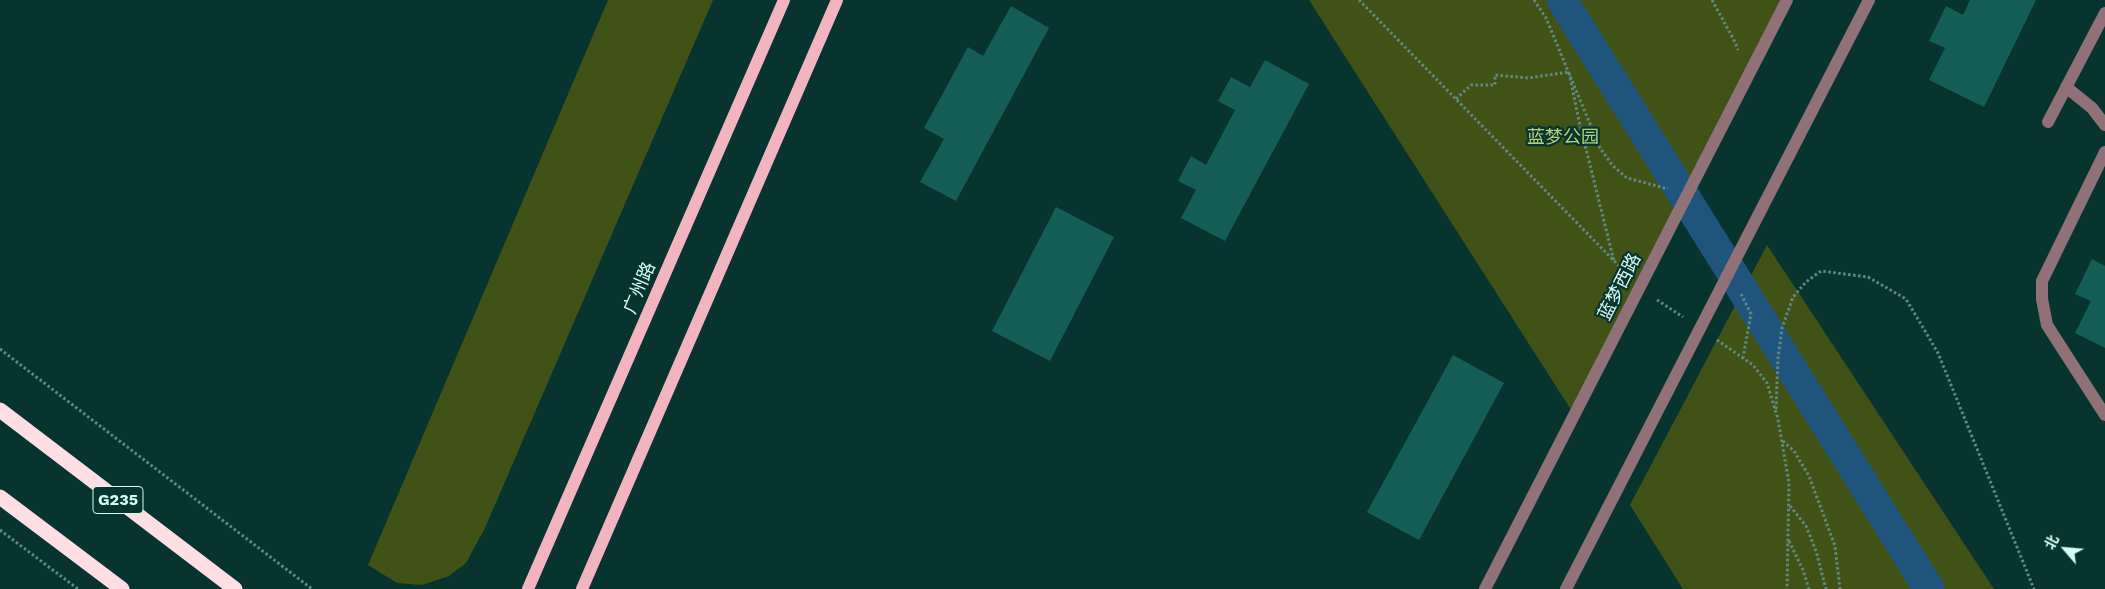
<!DOCTYPE html>
<html>
<head>
<meta charset="utf-8">
<style>
	body { margin:0 }
	#map { position:relative; width:2105px; height:589px; overflow:hidden; background:#08342f; font-family:"Work Sans","Noto Sans SC",sans-serif }
	canvas { display:block }
	.north { position:absolute; left:2040px; top:524px; width:50px; height:50px; -webkit-text-stroke:4px #08342f; paint-order:stroke; rotate:297deg; font-size:14px; font-weight:700; line-height:20px; text-align:center; color:#d6fbf4 }
	.north::after { content:''; display:block; margin:auto; width:18px; height:22px; background:#d6fbf4; clip-path:polygon(50% 0,100% 100%,50% 72%,0 100%) }
</style>
</head>
<body>
<div id="map">
<canvas width="2105" height="589"></canvas>
<div class="north">北</div>
</div>
<script>
const ctx = document.querySelector('canvas').getContext('2d');
ctx.lineJoin = 'round';
function fill(path, color) {
  ctx.fillStyle = color;
  ctx.fill(path, 'evenodd');
}
function poly(rows) {
  const path = new Path2D();
  for (const r of rows) {
    path.moveTo(r[0], r[1]);
    for (let i = 2; i < r.length; i += 2) path.lineTo(r[i], r[i + 1]);
  }
  return path;
}
function trace(path, color, width, dash) {
  ctx.strokeStyle = color;
  ctx.lineWidth = width;
  ctx.lineCap = dash ? 'butt' : 'round';
  ctx.setLineDash(dash || []);
  ctx.stroke(path);
}
function write(font, color, halo, rows, align = 'center') {
  ctx.font = font + ' "Work Sans","Noto Sans SC",sans-serif';
  ctx.lineWidth = 4.5;
  ctx.setLineDash([]);
  ctx.textBaseline = 'middle';
  ctx.strokeStyle = halo;
  ctx.fillStyle = color;
  for (const [text, x, y, turn = 0] of rows) {
    ctx.save();
    ctx.translate(x, y);
    ctx.rotate((+turn || 0) * Math.PI / 180);
    ctx.textAlign = isNaN(turn) ? turn : align;
    if (halo) ctx.strokeText(text, 0, 0);
    ctx.fillText(text, 0, 0);
    ctx.restore();
  }
}
fill(poly([
	[608,0,713,0,485,528,466,563,449,576,422,585,397,583,368,565],
	[1309,0,1790,0,1575,416],
	[1767,245,1994,589,1683,589,1630,505]
]), '#415216');
trace(poly([
	[1562,0,1929,589]
]), '#1f557d', 31);
fill(poly([
	[1970,0,2036,0,1984,107,1929,80,1945,48,1929,41,1946,6,1963,15],
	[1011,6,1049,28,956,201,920,182,944,139,924,128,968,47,983,56],
	[1265,60,1309,84,1225,241,1181,218,1196,190,1178,181,1191,156,1206,165,1235,110,1218,101,1231,77,1250,87],
	[1056,207,1114,237,1050,361,992,331],
	[2092,259,2105,266,2105,348,2075,333,2091,301,2075,294],
	[1453,355,1504,383,1419,540,1367,512]
]), '#155e56');
trace(poly([
	[1359,0,1624,271],
	[1534,0,1546,18,1600,148,1613,166,1627,178,1668,189],
	[1712,0,1735,42,1738,50],
	[1456,99,1471,85,1495,85,1495,75,1528,78,1569,72,1579,121,1614,261],
	[1741,294,1751,314,1743,358],
	[1657,300,1683,317],
	[1717,340,1753,365,1767,383,1778,419,1789,483,1787,589],
	[0,349,312,589],
	[1776,409,1778,358,1782,328,1793,297,1806,282,1821,271,1868,277,1906,299,1938,353,2034,589],
	[1783,441,1794,451,1809,476,1835,546,1840,589],
	[1790,506,1806,526,1816,551,1826,589],
	[0,530,78,589],
	[1789,541,1803,570,1809,589]
]), '#608983', 3, [2.5, 2.5]);
trace(poly([
	[2066,87,2092,108,2105,125],
	[2048,122,2105,13],
	[2105,152,2042,281,2042,299,2047,325,2105,415],
	[1485,589,1787,0],
	[1566,589,1869,0]
]), '#8f7177', 12);
trace(poly([
	[528,589,784,0],
	[582,589,837,0]
]), '#f3b4c2', 12);
trace(poly([
	[0,410,235,589],
	[0,497,122,589]
]), '#fddee4', 15);
for (const [x, y, w] of [
	[118,500,50]
]) {
  const box = new Path2D();
  box.roundRect(x - w / 2, y - 13.5, w, 27, 4);
  ctx.fillStyle = '#08342f';
  ctx.fill(box);
  trace(box, '#d6fbf4', 1);
}
write('bold 16px', '#d6fbf4', null, [
	["G235",118,500]
]);
write('18px', '#b3d17a', '#08342f', [
	["蓝梦公园",1563,138]
]);
write('18px', '#d6fbf4', '#08342f', [
	["蓝梦西路",1620,287,-63],
	["广州路",640,288,-67]
]);
</script>
</body>
</html>
